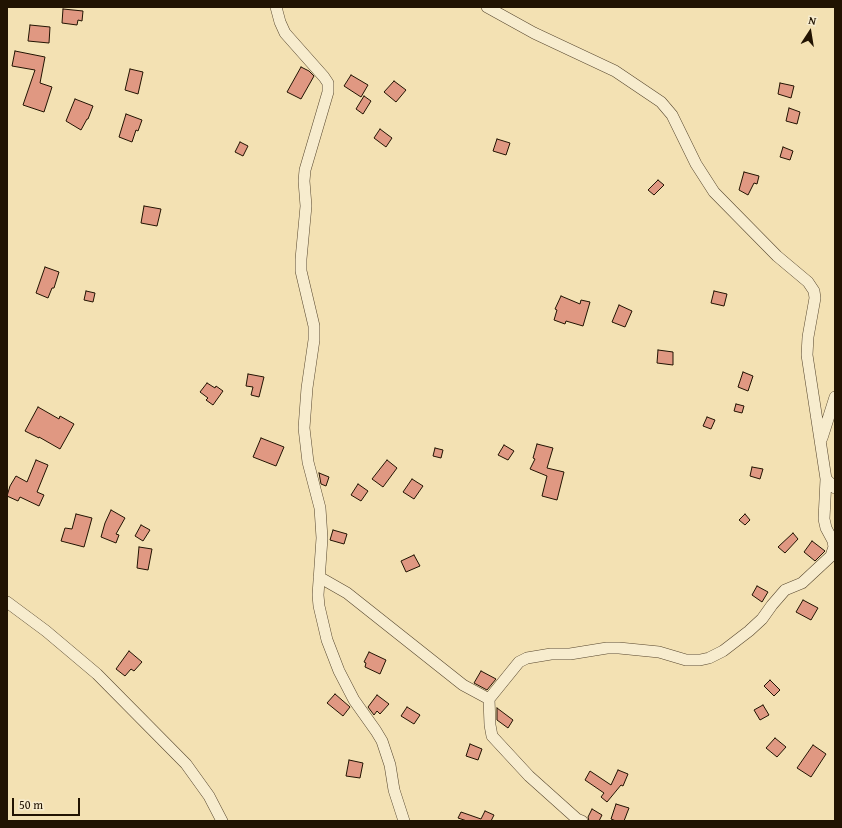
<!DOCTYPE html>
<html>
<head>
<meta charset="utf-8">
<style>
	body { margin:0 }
	#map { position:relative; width:842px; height:828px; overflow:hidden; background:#f3e1b3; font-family:"Gentium Book Plus",serif }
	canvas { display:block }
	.frame { position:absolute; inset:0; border:8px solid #211302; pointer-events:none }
	.north { position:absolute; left:790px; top:12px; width:40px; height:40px; -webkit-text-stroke:3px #f7ecce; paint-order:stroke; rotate:12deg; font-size:11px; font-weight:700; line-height:16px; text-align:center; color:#211302 }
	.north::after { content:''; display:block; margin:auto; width:14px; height:18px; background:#211302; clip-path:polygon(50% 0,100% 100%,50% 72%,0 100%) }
	.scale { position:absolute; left:12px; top:798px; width:68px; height:18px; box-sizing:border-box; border:2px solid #211302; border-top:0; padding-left:5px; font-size:12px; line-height:14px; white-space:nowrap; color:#211302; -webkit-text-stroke:3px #f7ecce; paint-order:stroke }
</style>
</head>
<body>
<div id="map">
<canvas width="842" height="828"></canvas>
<div class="frame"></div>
<div class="north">N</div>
<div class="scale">50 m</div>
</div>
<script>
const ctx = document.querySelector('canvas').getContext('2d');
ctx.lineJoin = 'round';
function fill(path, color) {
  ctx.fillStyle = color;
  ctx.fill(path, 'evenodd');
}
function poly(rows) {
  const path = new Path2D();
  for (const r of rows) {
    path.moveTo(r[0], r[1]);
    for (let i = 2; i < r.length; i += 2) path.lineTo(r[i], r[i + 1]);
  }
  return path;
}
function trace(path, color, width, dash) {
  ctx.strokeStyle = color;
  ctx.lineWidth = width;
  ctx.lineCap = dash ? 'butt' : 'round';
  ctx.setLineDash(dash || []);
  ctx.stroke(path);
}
const building = poly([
	[63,9,83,11,82,21,78,20,77,25,62,23,63,9],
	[30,25,50,27,49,43,28,41,30,25],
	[15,51,45,57,40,83,52,87,44,112,23,105,35,70,12,66,15,51],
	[301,67,309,71,314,76,301,99,287,92,301,67],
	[130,69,143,72,138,94,125,90,130,69],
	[351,75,368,85,361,97,344,86,351,75],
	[394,81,406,90,396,102,384,92,394,81],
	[780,83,794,86,791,98,778,94,780,83],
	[364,96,371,101,363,114,356,109,364,96],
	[75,99,93,106,88,119,87,119,81,130,66,121,75,99],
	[789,108,800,112,797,124,786,121,789,108],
	[126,114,142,120,138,131,136,130,132,142,119,137,126,114],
	[380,129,392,138,386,147,374,138,380,129],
	[497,139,510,143,506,155,493,151,497,139],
	[240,142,248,146,243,156,235,152,240,142],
	[783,147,793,151,790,160,780,157,783,147],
	[744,172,759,176,757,184,754,183,748,195,739,190,744,172],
	[658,180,664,185,654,195,648,190,658,180],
	[144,206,161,209,157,226,141,223,144,206],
	[45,267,59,272,54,288,52,288,48,298,36,293,45,267],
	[86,291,95,293,93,302,84,300,86,291],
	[714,291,727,294,724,306,711,303,714,291],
	[561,296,580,304,581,300,590,302,583,326,566,321,565,324,554,320,557,310,555,309,561,296],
	[619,305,632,311,625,327,612,322,619,305],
	[658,350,673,352,673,365,657,363,658,350],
	[743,372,753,376,748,391,738,387,743,372],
	[248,374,264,377,259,397,251,395,253,387,246,386,248,374],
	[207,383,215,388,216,386,223,391,213,405,206,400,208,398,200,392,207,383],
	[736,404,744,406,742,413,734,411,736,404],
	[38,407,59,419,60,416,74,424,60,449,39,437,39,438,25,431,38,407],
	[707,417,715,420,711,429,703,426,707,417],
	[261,438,284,447,276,466,253,457,261,438],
	[537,444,553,448,547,468,564,472,557,500,542,496,547,476,530,469,535,459,533,458,537,444],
	[504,445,514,451,508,460,498,455,504,445],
	[435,448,443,450,441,458,433,456,435,448],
	[36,460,48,465,37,492,44,495,39,506,20,497,18,501,7,496,10,486,16,476,27,482,36,460],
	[387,460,397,468,383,487,372,479,387,460],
	[752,467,763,469,760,479,750,476,752,467],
	[319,473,329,477,326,486,321,484,319,473],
	[412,479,423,486,414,499,403,492,412,479],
	[358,484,368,491,361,501,351,495,358,484],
	[111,510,125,518,116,534,119,535,116,543,101,537,105,523,111,510],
	[76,514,92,518,84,547,61,541,65,528,72,529,76,514],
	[745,514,750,520,745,525,739,520,745,514],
	[141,525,150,530,143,541,135,536,141,525],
	[333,530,347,534,344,544,330,540,333,530],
	[793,533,798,539,785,553,778,547,793,533],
	[812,541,825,551,815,561,804,552,812,541],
	[139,547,152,549,148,570,137,568,139,547],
	[414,555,420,566,406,572,401,561,414,555],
	[757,586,768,592,762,602,752,595,757,586],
	[803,600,818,608,811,620,796,612,803,600],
	[129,651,142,662,134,671,131,669,125,676,116,669,129,651],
	[369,652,386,660,380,674,365,667,366,663,364,662,369,652],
	[481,671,496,679,487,690,474,683,481,671],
	[770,680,780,690,774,696,764,686,770,680],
	[335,694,350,707,343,716,327,703,335,694],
	[377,695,389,704,380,714,377,711,374,715,368,707,377,695],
	[763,705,769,715,760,720,754,710,763,705],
	[407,707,420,715,414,724,401,716,407,707],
	[497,708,513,720,508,728,497,720,497,708],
	[775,738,786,747,777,757,766,748,775,738],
	[470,744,482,749,478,760,466,756,470,744],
	[813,745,826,754,811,777,797,768,813,745],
	[349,760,363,763,360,778,346,776,349,760],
	[618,770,628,774,623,786,621,785,607,802,601,797,604,793,585,780,590,771,611,785,618,770],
	[616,804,629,808,624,821,616,821,611,819,616,804],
	[592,809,602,815,599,821,589,821,588,817,592,809],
	[485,811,494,815,491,821,467,821,458,818,461,812,481,819,485,811]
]);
fill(building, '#e09882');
trace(building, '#211302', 1);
const minor = poly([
	[276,7,280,22,285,33,324,77,328,83,328,92,305,170,304,181,306,206,301,259,301,271,314,326,314,340,307,388,304,428,308,462,320,508,322,538,318,595,319,606,327,640,339,671,354,700,376,731,382,741,390,765,394,790,404,821],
	[487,7,534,33,615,71,661,102,672,115,696,164,714,192,777,256,808,282,814,291,815,298,808,337,807,355,826,479,835,488],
	[822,438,835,397],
	[319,577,347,593,463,685,489,699,490,725,492,736,529,776,577,819,582,821],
	[7,602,46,631,97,674,186,764,209,796,222,821],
	[489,699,519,662,527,658,551,654,570,654,607,648,619,648,659,652,686,660,700,660,709,658,723,651,749,631,762,619,772,605,785,590,802,583,831,556,834,547,833,541,826,528,824,519,826,479]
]);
trace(minor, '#56462e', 12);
trace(minor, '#f7ecce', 11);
</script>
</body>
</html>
